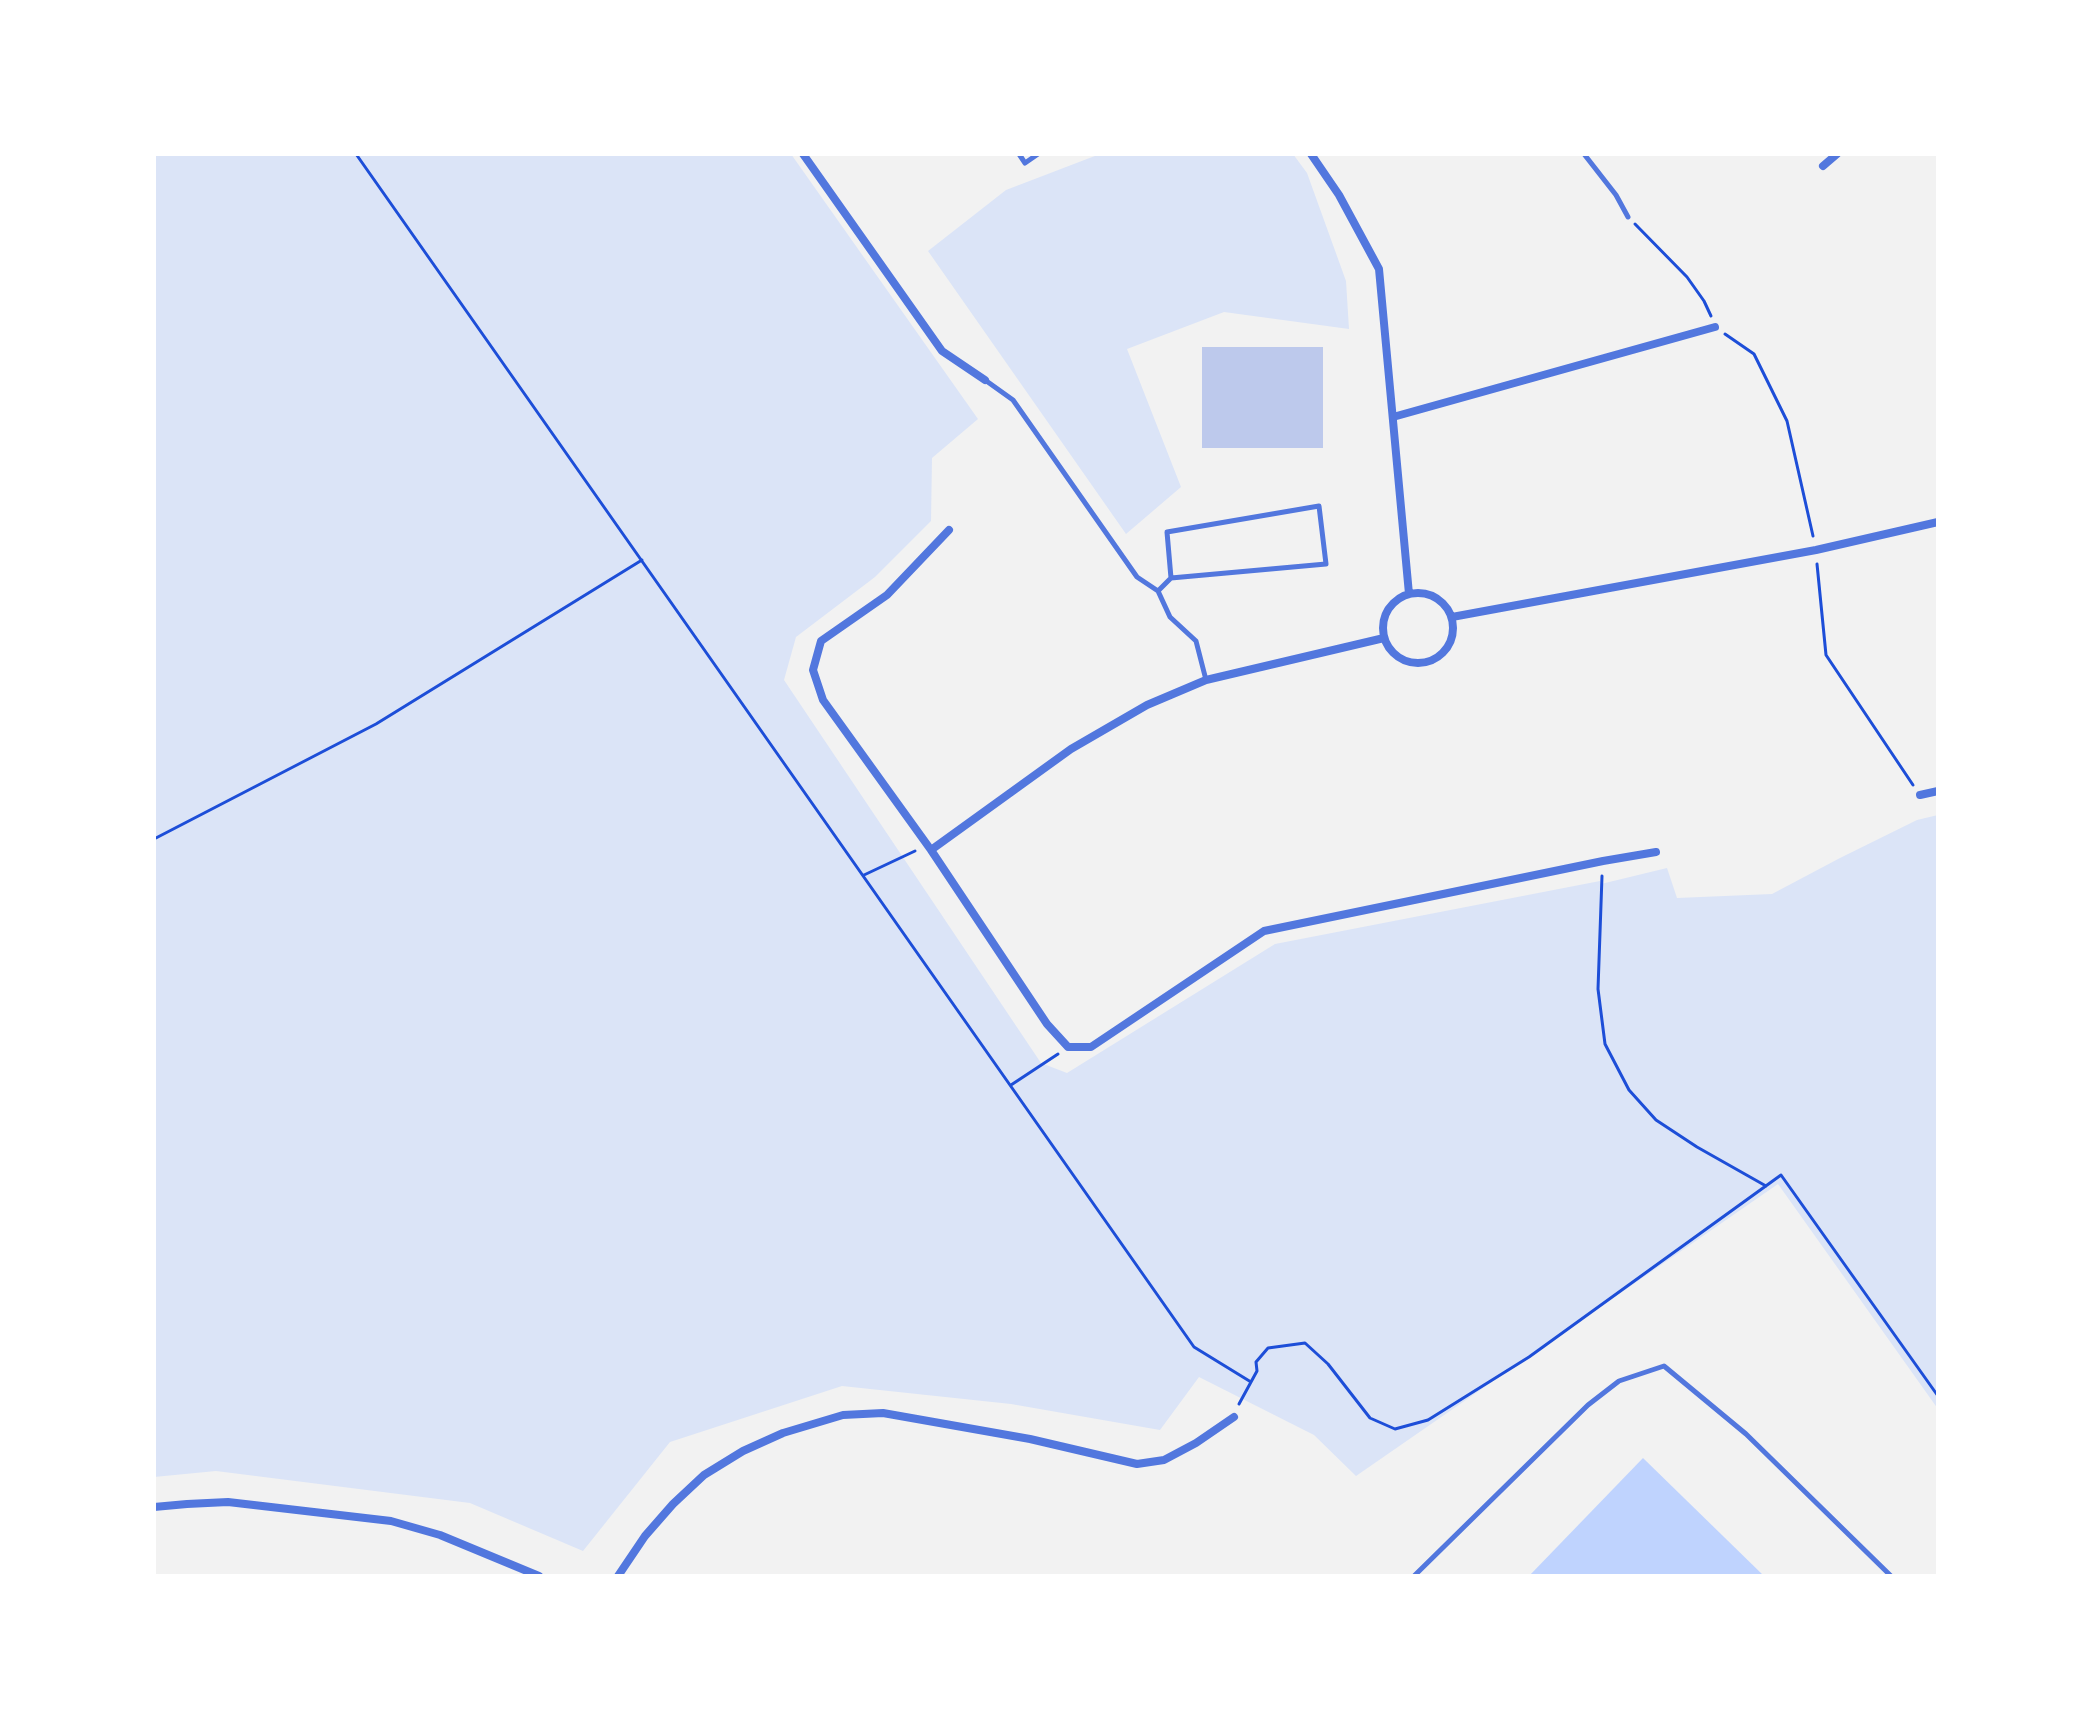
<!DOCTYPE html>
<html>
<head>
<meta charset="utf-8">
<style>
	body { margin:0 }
	#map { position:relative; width:2092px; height:1730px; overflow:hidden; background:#f2f2f2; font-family:Roboto,sans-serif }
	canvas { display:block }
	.frame { position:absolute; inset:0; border:156px solid #fff; pointer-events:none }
</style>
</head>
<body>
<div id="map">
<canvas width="2092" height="1730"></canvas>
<div class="frame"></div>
</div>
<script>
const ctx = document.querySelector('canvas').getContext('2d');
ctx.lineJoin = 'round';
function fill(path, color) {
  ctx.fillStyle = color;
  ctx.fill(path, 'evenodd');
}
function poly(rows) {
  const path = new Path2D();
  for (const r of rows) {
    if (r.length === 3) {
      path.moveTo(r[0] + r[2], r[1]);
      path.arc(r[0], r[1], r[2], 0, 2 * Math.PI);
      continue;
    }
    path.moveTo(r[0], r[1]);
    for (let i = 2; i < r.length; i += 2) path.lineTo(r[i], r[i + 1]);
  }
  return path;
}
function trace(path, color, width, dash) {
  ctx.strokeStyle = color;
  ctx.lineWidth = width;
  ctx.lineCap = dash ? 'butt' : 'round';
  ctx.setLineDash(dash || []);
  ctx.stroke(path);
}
fill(poly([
	[154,154,791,154,978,419,932,458,931,521,875,577,796,637,784,680,1041,1063,1067,1073,1275,944,1600,881,1601,884,1667,868,1677,898,1772,894,1840,858,1917,820,1938,815,1938,1409,1778,1184,1356,1476,1314,1435,1199,1377,1160,1430,1011,1404,842,1386,670,1442,583,1551,470,1503,216,1471,154,1477],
	[1100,154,1293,154,1307,173,1346,281,1349,329,1224,312,1127,349,1181,487,1126,534,928,251,1006,190]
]), '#dbe4f7');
fill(poly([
	[1643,1458,1764,1576,1529,1576]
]), '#bfd3fe');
fill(poly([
	[1202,347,1323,347,1323,448,1202,448]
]), '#bdc9ec');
trace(poly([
	[356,154,1194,1347,1251,1382],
	[1635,224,1687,277,1704,301,1711,316],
	[1725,334,1754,354,1787,421,1813,536],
	[1817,564,1826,655,1913,785],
	[154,839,376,724,642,560],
	[864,875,915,851],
	[1602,876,1598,989,1605,1044,1629,1090,1656,1120,1697,1147,1766,1186],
	[1011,1085,1058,1054],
	[1239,1404,1257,1371,1256,1362,1268,1348,1305,1343,1328,1364,1370,1418,1395,1429,1428,1420,1529,1357,1781,1175,1938,1396]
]), '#1d4ed8', 3);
trace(poly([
	[1019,154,1025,163,1038,154],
	[1584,154,1616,195,1628,217],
	[985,380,1013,400,1137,577,1158,591,1170,617,1196,641,1206,680],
	[1158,591,1171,578,1326,564,1319,506,1167,532,1171,578],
	[1414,1576,1588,1405,1619,1381,1664,1366,1746,1434,1891,1576]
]), '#5277de', 5);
trace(poly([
	[803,154,942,351,985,380],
	[1311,154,1339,195,1379,269,1409,594],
	[1823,166,1837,154],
	[1393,417,1715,327],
	[949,530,887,595,821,641,813,670,823,700,931,850,1047,1024,1068,1047,1091,1047,1264,931,1603,861,1656,852],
	[1418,628,35],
	[1452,617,1816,550,1938,522],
	[1920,795,1938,791],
	[931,850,1071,749,1147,705,1206,680,1384,638],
	[154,1507,187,1504,228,1502,391,1521,440,1535,539,1576],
	[618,1576,645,1536,673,1504,704,1475,743,1451,783,1433,843,1415,883,1413,1030,1439,1137,1464,1164,1460,1196,1443,1234,1417]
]), '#5277de', 8);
</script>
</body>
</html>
